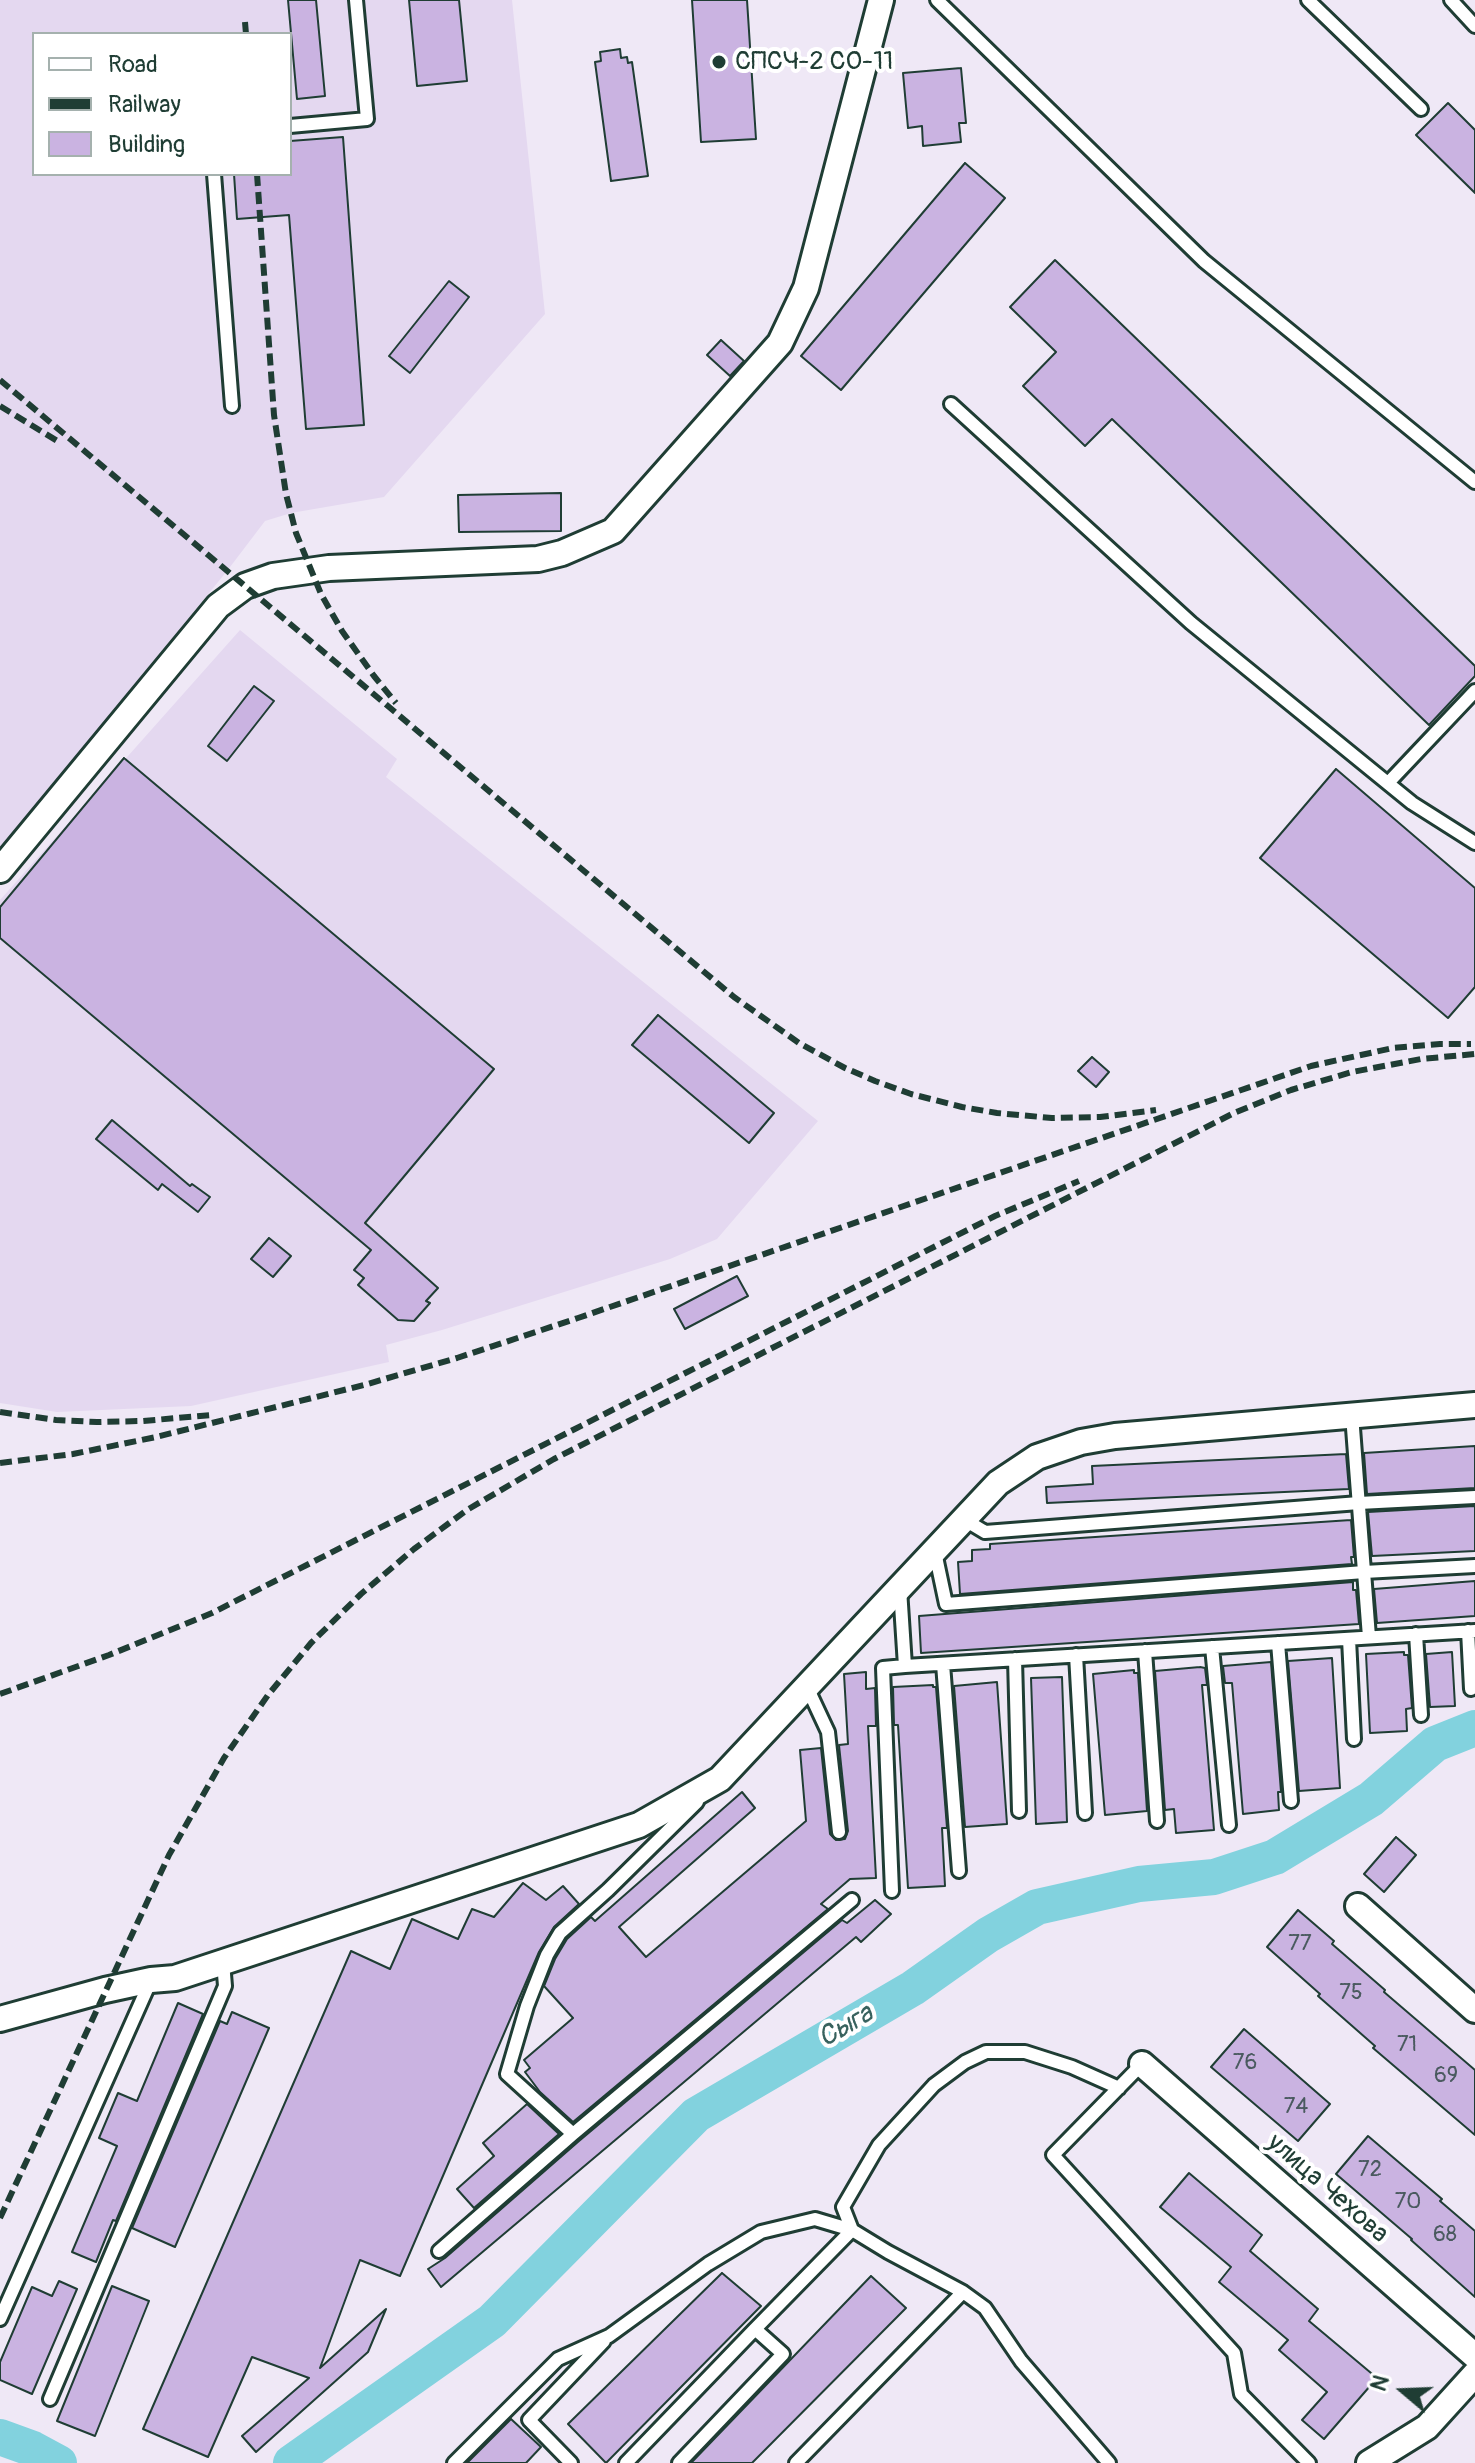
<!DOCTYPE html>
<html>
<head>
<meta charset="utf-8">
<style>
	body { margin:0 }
	#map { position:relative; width:1475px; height:2463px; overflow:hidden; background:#efe8f6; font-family:Pangolin,sans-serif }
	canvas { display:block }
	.legend { position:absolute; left:32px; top:32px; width:260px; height:144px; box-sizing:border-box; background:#fff; border:2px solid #a5b1ae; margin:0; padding:10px 14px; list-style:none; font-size:24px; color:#1f3d34 }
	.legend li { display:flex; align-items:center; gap:16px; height:40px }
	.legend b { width:40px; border:2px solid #a5b1ae }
	.north { position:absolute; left:1363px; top:2351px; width:80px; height:80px; -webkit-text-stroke:6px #fff; paint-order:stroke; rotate:289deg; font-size:22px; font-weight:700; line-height:32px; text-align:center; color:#1f3d34 }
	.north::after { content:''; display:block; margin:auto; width:28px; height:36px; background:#1f3d34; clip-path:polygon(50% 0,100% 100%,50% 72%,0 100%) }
</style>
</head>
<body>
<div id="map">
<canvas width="1475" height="2463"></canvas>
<ul class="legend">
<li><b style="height:10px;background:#fff"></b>Road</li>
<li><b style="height:10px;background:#1f3d34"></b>Railway</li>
<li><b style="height:22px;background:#cab3e1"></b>Building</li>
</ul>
<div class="north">N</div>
</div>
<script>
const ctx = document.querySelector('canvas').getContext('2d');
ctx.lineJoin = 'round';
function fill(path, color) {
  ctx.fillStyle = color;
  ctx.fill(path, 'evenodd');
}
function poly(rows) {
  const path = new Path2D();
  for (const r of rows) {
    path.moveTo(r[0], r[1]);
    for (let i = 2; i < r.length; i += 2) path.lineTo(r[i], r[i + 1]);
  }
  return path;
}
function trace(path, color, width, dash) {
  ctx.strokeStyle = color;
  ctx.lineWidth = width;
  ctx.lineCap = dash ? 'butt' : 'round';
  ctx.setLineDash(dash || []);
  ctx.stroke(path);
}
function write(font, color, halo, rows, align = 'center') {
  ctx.font = font + ' Pangolin,sans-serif';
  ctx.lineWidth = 8;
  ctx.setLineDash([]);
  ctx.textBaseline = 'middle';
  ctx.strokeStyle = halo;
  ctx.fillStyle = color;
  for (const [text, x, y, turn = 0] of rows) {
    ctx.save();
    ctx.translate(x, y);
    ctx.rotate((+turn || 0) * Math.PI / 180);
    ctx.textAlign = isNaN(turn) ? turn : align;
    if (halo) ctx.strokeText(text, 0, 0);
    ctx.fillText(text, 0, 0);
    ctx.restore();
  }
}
fill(poly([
	[0,0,512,0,545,314,384,497,291,513,265,521,227,571,0,849],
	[34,34,290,34,290,174,34,174],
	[240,630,397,759,386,777,818,1121,717,1239,670,1259,442,1330,386,1345,389,1362,191,1406,57,1412,0,1403,0,900]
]), '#e4d8f0');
trace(poly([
	[0,2437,33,2449,59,2463],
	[291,2463,492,2321,696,2115,913,1988,988,1935,1037,1907,1139,1884,1214,1877,1275,1857,1371,1799,1435,1744,1475,1728]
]), '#82d2de', 36);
const building = poly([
	[288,0,316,0,325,96,297,99,288,0],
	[409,0,459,0,467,81,417,86,409,0],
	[692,0,747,0,756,139,701,142,692,0],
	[620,49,621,58,627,57,628,63,632,62,648,176,611,181,595,62,601,61,600,52,620,49],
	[961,68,966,123,959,123,961,142,923,146,922,126,908,128,903,73,961,68],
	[1448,103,1475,130,1475,193,1416,135,1448,103],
	[343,137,364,425,306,429,289,215,237,219,234,174,290,174,290,141,343,137],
	[965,163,1005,198,841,390,801,356,965,163],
	[1055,260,1475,666,1475,676,1429,725,1112,419,1085,446,1023,386,1056,352,1010,307,1055,260],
	[449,281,469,297,410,373,389,356,449,281],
	[721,340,744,361,730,376,707,355,721,340],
	[561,493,561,531,459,532,458,495,561,493],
	[254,686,274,701,227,761,208,746,254,686],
	[124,758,494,1069,365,1223,438,1288,426,1301,430,1303,414,1321,398,1320,358,1285,364,1278,354,1270,371,1250,0,938,0,907,124,758],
	[1336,769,1475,888,1475,987,1448,1018,1260,858,1336,769],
	[658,1015,774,1113,749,1143,632,1045,658,1015],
	[1092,1057,1109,1072,1096,1087,1078,1071,1092,1057],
	[112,1120,190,1186,192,1184,210,1197,198,1212,162,1184,158,1190,96,1139,112,1120],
	[269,1238,291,1256,273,1277,251,1259,269,1238],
	[737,1276,748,1296,685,1329,674,1309,737,1276],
	[1475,1446,1475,1488,1367,1494,1364,1453,1475,1446],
	[1346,1454,1349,1489,1047,1503,1046,1487,1093,1484,1092,1466,1346,1454],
	[1475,1506,1475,1551,1372,1556,1368,1512,1475,1506],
	[1351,1520,1354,1557,1351,1557,1352,1564,960,1594,958,1562,972,1561,972,1550,990,1549,990,1544,1351,1520],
	[1475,1581,1475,1616,1377,1623,1374,1589,1475,1581],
	[1353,1582,1353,1590,1356,1590,1359,1624,921,1653,919,1616,1353,1582],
	[1404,1652,1404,1655,1408,1655,1412,1708,1406,1709,1407,1731,1370,1733,1366,1654,1404,1652],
	[1452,1652,1455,1706,1430,1707,1426,1654,1452,1652],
	[1332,1658,1340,1788,1299,1791,1288,1661,1332,1658],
	[1271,1662,1281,1792,1278,1792,1279,1810,1243,1814,1232,1683,1225,1683,1223,1666,1271,1662],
	[1200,1667,1205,1668,1207,1685,1202,1685,1214,1830,1176,1833,1174,1809,1165,1810,1155,1671,1200,1667],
	[1134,1670,1134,1673,1138,1673,1147,1811,1105,1815,1093,1674,1134,1670],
	[866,1672,866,1689,875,1688,876,1726,868,1726,876,1878,850,1879,821,1904,828,1909,573,2122,540,2092,525,2072,530,2068,524,2060,573,2018,544,1986,555,1959,567,1939,591,1917,595,1921,742,1792,755,1808,619,1927,646,1957,806,1821,800,1750,821,1748,830,1834,836,1840,845,1839,848,1831,839,1745,848,1744,844,1674,866,1672],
	[1062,1677,1067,1822,1036,1824,1031,1678,1062,1677],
	[997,1682,1007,1824,965,1827,954,1686,997,1682],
	[933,1685,933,1687,936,1687,947,1828,942,1828,945,1886,908,1888,898,1725,894,1725,893,1687,933,1685],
	[1396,1837,1416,1855,1384,1892,1364,1874,1396,1837],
	[523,1883,546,1900,563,1886,579,1904,554,1927,539,1952,400,2276,360,2260,320,2368,386,2309,368,2352,256,2452,242,2436,309,2378,252,2357,208,2457,143,2429,351,1951,390,1969,412,1919,458,1939,472,1909,494,1917,523,1883],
	[875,1900,891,1914,861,1942,856,1937,441,2287,428,2269,445,2258,579,2141,842,1920,847,1923,875,1900],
	[1298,1910,1334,1941,1332,1944,1385,1990,1384,1992,1475,2070,1475,2135,1373,2048,1375,2046,1318,1996,1320,1994,1267,1947,1298,1910],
	[178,2003,203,2014,116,2221,113,2220,96,2262,72,2252,117,2146,99,2138,118,2093,137,2101,178,2003],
	[232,2012,269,2028,175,2247,132,2228,220,2021,227,2024,232,2012],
	[1244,2029,1330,2104,1298,2141,1211,2067,1244,2029],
	[527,2104,559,2134,474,2208,457,2189,494,2156,483,2143,527,2104],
	[1368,2136,1442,2199,1440,2201,1475,2231,1475,2297,1411,2240,1412,2239,1336,2174,1368,2136],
	[1189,2173,1262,2235,1250,2251,1318,2309,1309,2321,1377,2378,1324,2439,1302,2420,1327,2392,1279,2350,1288,2340,1219,2282,1231,2267,1160,2207,1189,2173],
	[722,2273,761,2306,606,2463,568,2424,722,2273],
	[871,2276,906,2308,752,2463,691,2463,871,2276],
	[59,2281,77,2289,32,2394,0,2380,0,2362,32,2287,52,2296,59,2281],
	[112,2286,149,2301,95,2436,57,2421,112,2286],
	[511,2419,541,2447,526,2463,467,2463,511,2419]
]);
fill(building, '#cab3e1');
trace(building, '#1f3d34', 2);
const lane = poly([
	[937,0,1204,261,1475,482],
	[1308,0,1421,109],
	[1451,0,1475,26],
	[290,126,367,119,356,0],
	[214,174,232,406],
	[951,404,1191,623,1412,803,1475,843],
	[1388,783,1475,691],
	[1352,1415,1369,1637],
	[965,1520,985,1532,1359,1503,1475,1497],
	[935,1552,946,1604,1364,1572,1475,1566],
	[1468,1631,1471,1689],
	[1416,1634,1421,1715],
	[1349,1639,1354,1739],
	[1278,1643,1291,1801],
	[1212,1647,1229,1825],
	[1145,1651,1157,1821],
	[1076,1655,1085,1813],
	[1015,1659,1019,1811],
	[943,1664,959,1871],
	[905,1666,1475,1631],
	[807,1687,828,1732,839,1832],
	[892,1891,883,1668,905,1666,900,1589],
	[1142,2064,1053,2155,1234,2353,1241,2394,1309,2463],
	[573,2134,507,2074,527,2006,547,1955,560,1933,608,1890,697,1802],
	[439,2251,573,2134,852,1900],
	[0,2319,151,1980],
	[50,2399,225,1986,223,1962],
	[454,2463,558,2359,609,2336,708,2264,761,2232,815,2219,852,2230,888,2252,963,2292,985,2308,1021,2361,1109,2463],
	[571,2463,529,2420,604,2341],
	[626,2463,755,2329],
	[679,2463,783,2354,755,2329,852,2230,843,2207,879,2145,934,2085,965,2062,986,2052,1025,2052,1072,2067,1119,2088],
	[796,2463,963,2292]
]);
const street = poly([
	[0,870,218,606,245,586,273,576,329,568,538,559,562,553,613,531,780,343,806,288,881,0],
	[1358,1906,1475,2010],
	[0,2019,105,1990,151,1980,175,1978,639,1825,720,1779,998,1483,1037,1457,1081,1442,1115,1436,1475,1405],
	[1142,2064,1475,2356],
	[1369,2463,1427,2427,1475,2374]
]);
trace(lane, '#1f3d34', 18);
trace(street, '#1f3d34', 30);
trace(lane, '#fff', 12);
trace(street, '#fff', 24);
trace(poly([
	[245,22,246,34],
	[257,174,274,415,286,494,296,533,321,594,342,631,374,676,396,703],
	[0,380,734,997,799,1043,845,1068,875,1081,911,1094,962,1107,997,1113,1052,1118,1100,1117,1156,1110],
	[0,406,59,442],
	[0,1412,56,1420,97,1422,143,1421,211,1415],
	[0,1463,73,1454,156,1437,364,1385,457,1358,578,1318,1311,1066,1393,1048,1440,1044,1471,1044],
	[0,1694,109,1655,212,1613,995,1216,1079,1181],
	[0,2218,169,1855,224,1758,268,1695,311,1643,361,1594,414,1549,467,1510,554,1459,1234,1113,1291,1090,1352,1072,1421,1059,1475,1054]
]), '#1f3d34', 6, [12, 6]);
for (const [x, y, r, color] of [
	[719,62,8,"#1f3d34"]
]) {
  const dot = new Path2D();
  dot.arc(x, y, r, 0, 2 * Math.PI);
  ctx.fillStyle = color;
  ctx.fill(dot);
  trace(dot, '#fff', 3);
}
write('22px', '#4a5a5f', null, [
	["77",1300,1944],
	["75",1351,1993],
	["71",1407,2045],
	["76",1245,2063],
	["69",1446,2076],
	["74",1296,2107],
	["72",1370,2170],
	["70",1408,2202],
	["68",1445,2235]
]);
write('26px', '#1f3d34', '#fff', [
	["СПСЧ-2 СО-11",735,62]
], 'left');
write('26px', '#1f3d34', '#fff', [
	["улица Чехова",1327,2189,41]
]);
write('italic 28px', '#38625e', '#fff', [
	["Сыга",846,2027,-30]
]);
</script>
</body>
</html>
